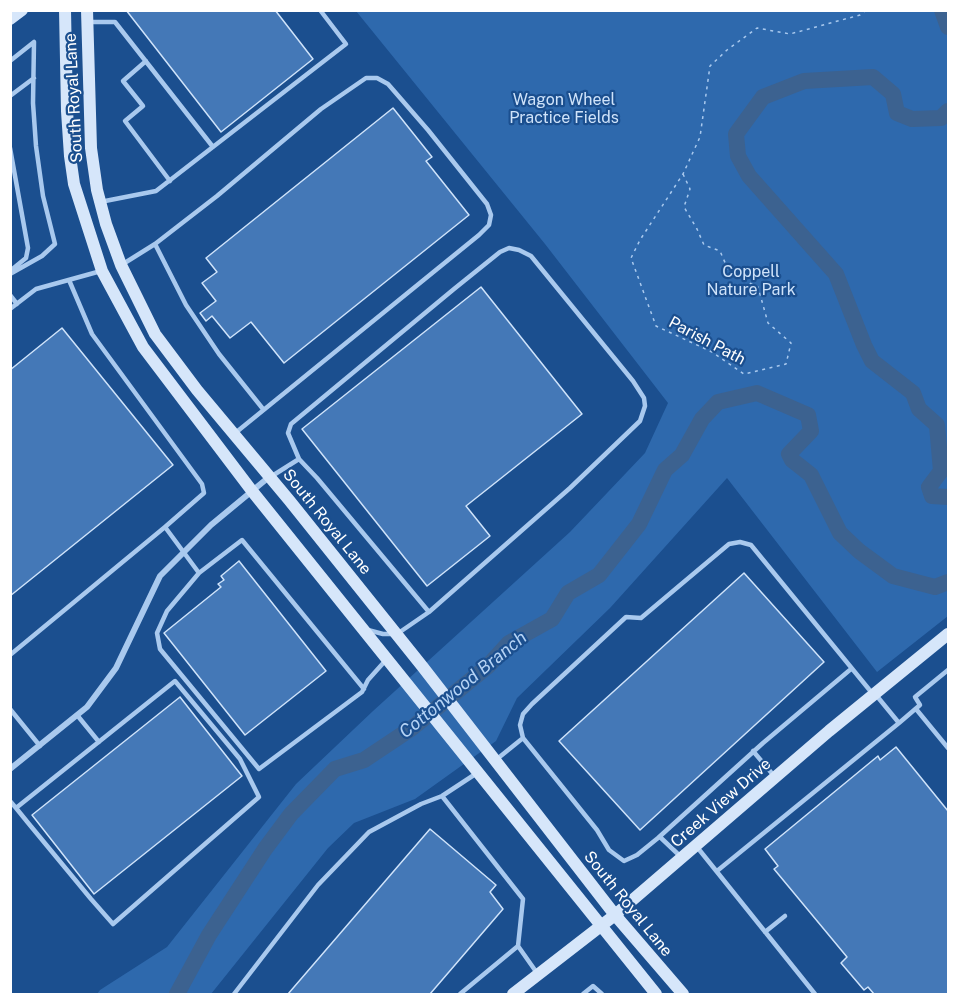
<!DOCTYPE html>
<html>
<head>
<meta charset="utf-8">
<style>
	body { margin:0 }
	#map { position:relative; width:959px; height:1005px; overflow:hidden; background:#1b4f8f; font-family:"Public Sans",sans-serif }
	canvas { display:block }
	.frame { position:absolute; inset:0; border:12px solid #fff; pointer-events:none }
</style>
</head>
<body>
<div id="map">
<canvas width="959" height="1005"></canvas>
<div class="frame"></div>
</div>
<script>
const ctx = document.querySelector('canvas').getContext('2d');
ctx.lineJoin = 'round';
function fill(path, color) {
  ctx.fillStyle = color;
  ctx.fill(path, 'evenodd');
}
function poly(rows) {
  const path = new Path2D();
  for (const r of rows) {
    path.moveTo(r[0], r[1]);
    for (let i = 2; i < r.length; i += 2) path.lineTo(r[i], r[i + 1]);
  }
  return path;
}
function trace(path, color, width, dash) {
  ctx.strokeStyle = color;
  ctx.lineWidth = width;
  ctx.lineCap = dash ? 'butt' : 'round';
  ctx.setLineDash(dash || []);
  ctx.stroke(path);
}
function write(font, color, halo, rows, align = 'center') {
  ctx.font = font + ' "Public Sans",sans-serif';
  ctx.lineWidth = 4.5;
  ctx.setLineDash([]);
  ctx.textBaseline = 'middle';
  ctx.strokeStyle = halo;
  ctx.fillStyle = color;
  for (const [text, x, y, turn = 0] of rows) {
    ctx.save();
    ctx.translate(x, y);
    ctx.rotate((+turn || 0) * Math.PI / 180);
    ctx.textAlign = isNaN(turn) ? turn : align;
    if (halo) ctx.strokeText(text, 0, 0);
    ctx.fillText(text, 0, 0);
    ctx.restore();
  }
}
fill(poly([
	[356,11,948,11,948,616,877,672,727,478,610,608,517,698,496,741,415,799,354,823,328,848,211,994,97,994,100,990,167,947,296,784,373,711,570,532,645,453,668,403,545,244]
]), '#2e69ad');
trace(poly([
	[942,10,948,27],
	[948,111,941,118,912,119,897,113,893,94,873,77,804,81,763,97,736,134,738,156,749,176,836,274,864,345,872,361,913,393,919,409,937,425,941,471,929,487,932,496,948,497],
	[177,994,209,935,265,849,291,814,335,769,364,760,412,728,488,666,509,643,552,619,568,593,599,575,639,524,665,470,682,455,702,419,718,402,757,393,808,415,811,431,789,454,792,460,811,475,840,533,859,551,893,576,935,587,948,582]
]), '#3c6290', 16);
const building = poly([
	[126,10,275,10,313,59,221,132,126,10],
	[393,108,432,157,426,161,469,215,284,363,251,322,230,338,212,316,206,321,200,313,216,301,202,283,217,272,206,258,393,108],
	[481,287,582,414,466,506,490,536,427,586,302,429,481,287],
	[62,328,173,465,10,596,10,370,62,328],
	[239,561,326,671,245,735,164,633,221,587,218,584,224,580,221,576,239,561],
	[744,573,824,662,640,830,559,741,744,573],
	[180,697,242,776,94,894,32,815,180,697],
	[896,747,948,811,948,994,874,994,868,987,864,990,841,963,847,957,774,869,778,866,765,849,878,756,880,760,896,747],
	[430,829,496,885,490,892,503,909,430,994,288,994,430,829]
]);
fill(building, '#4478b7');
trace(building, '#cfe3fa', 1.5);
trace(poly([
	[683,174,690,189,684,207,697,229,704,245,720,251,730,274,758,287,768,323,791,343,786,364,744,374,712,352,656,326,631,258,640,240,683,174,700,137,710,66,727,50,757,28,790,34,860,15,866,10]
]), '#a9c9ee', 1.5, [3, 4.5]);
trace(poly([
	[90,22,115,22,213,147],
	[10,61,34,42,33,103,36,146,43,196,55,244,42,256,10,274],
	[146,61,123,81,143,106,125,121,170,181],
	[10,96,34,78],
	[10,148,28,248,26,258,10,271],
	[100,202,156,191,346,44,320,10],
	[155,244,186,305,219,354,263,409],
	[123,264,155,244,217,196,321,109,366,78,377,78,388,84,428,130,487,204,491,215,489,225,479,235,234,434],
	[69,280,92,334,202,484,204,493,165,527,199,573,167,611,157,633,160,649,259,769,362,692,368,680,385,661],
	[10,295,17,304],
	[10,309,36,289,101,271],
	[299,459,317,478,429,612],
	[272,476,299,459,288,433,291,424,454,289,500,252,509,248,519,250,531,256,633,381,644,398,645,406,640,421,570,488,429,612,397,634,383,634,368,630],
	[199,573,242,540,364,689],
	[10,655,165,527],
	[876,695,899,723,920,705,915,697,948,670],
	[10,709,40,746],
	[916,709,948,748],
	[77,715,99,742],
	[523,738,597,830,609,850,624,861,637,855,658,838,763,743,851,669],
	[753,751,775,777],
	[497,759,523,738,520,725,523,714,532,704,626,617,641,618,729,544,740,542,751,545,872,693],
	[442,796,523,899,518,946,537,973],
	[10,801,16,808,29,824,91,899,113,924,259,797,240,759,175,681,16,808],
	[660,837,680,856],
	[697,847,815,994],
	[717,871,899,723],
	[765,932,785,916],
	[234,994,318,885,369,832,421,804,442,796,477,773],
	[460,994,518,946],
	[583,994,593,986,602,994]
]), '#a9c9ee', 4.5);
trace(poly([
	[10,769,87,707,116,668,160,576,211,525,269,477]
]), '#a9c9ee', 6);
trace(poly([
	[65,10,67,111,70,156,74,184,102,271,143,347,252,491,656,994],
	[87,10,91,148,97,190,106,224,121,265,155,334,197,390,289,500,422,666,615,915,683,994],
	[10,19,22,10],
	[513,994,615,915,829,731,948,634]
]), '#d6e6fa', 12);
write('16px', '#fff', '#1b4f8f', [
	["South Royal Lane",74,98,-93],
	["Parish Path",707,341,28],
	["South Royal Lane",327,522,51],
	["Creek View Drive",721,803,-41],
	["South Royal Lane",628,904,51]
]);
write('16px', '#cfe3fa', '#1b4f8f', [
	["Wagon Wheel",564,100],
	["Practice Fields",564,118],
	["Coppell",751,272],
	["Nature Park",751,290]
]);
write('italic 18px', '#b5d3f5', '#1b4f8f', [
	["Cottonwood Branch",463,685,-39]
]);
</script>
</body>
</html>
